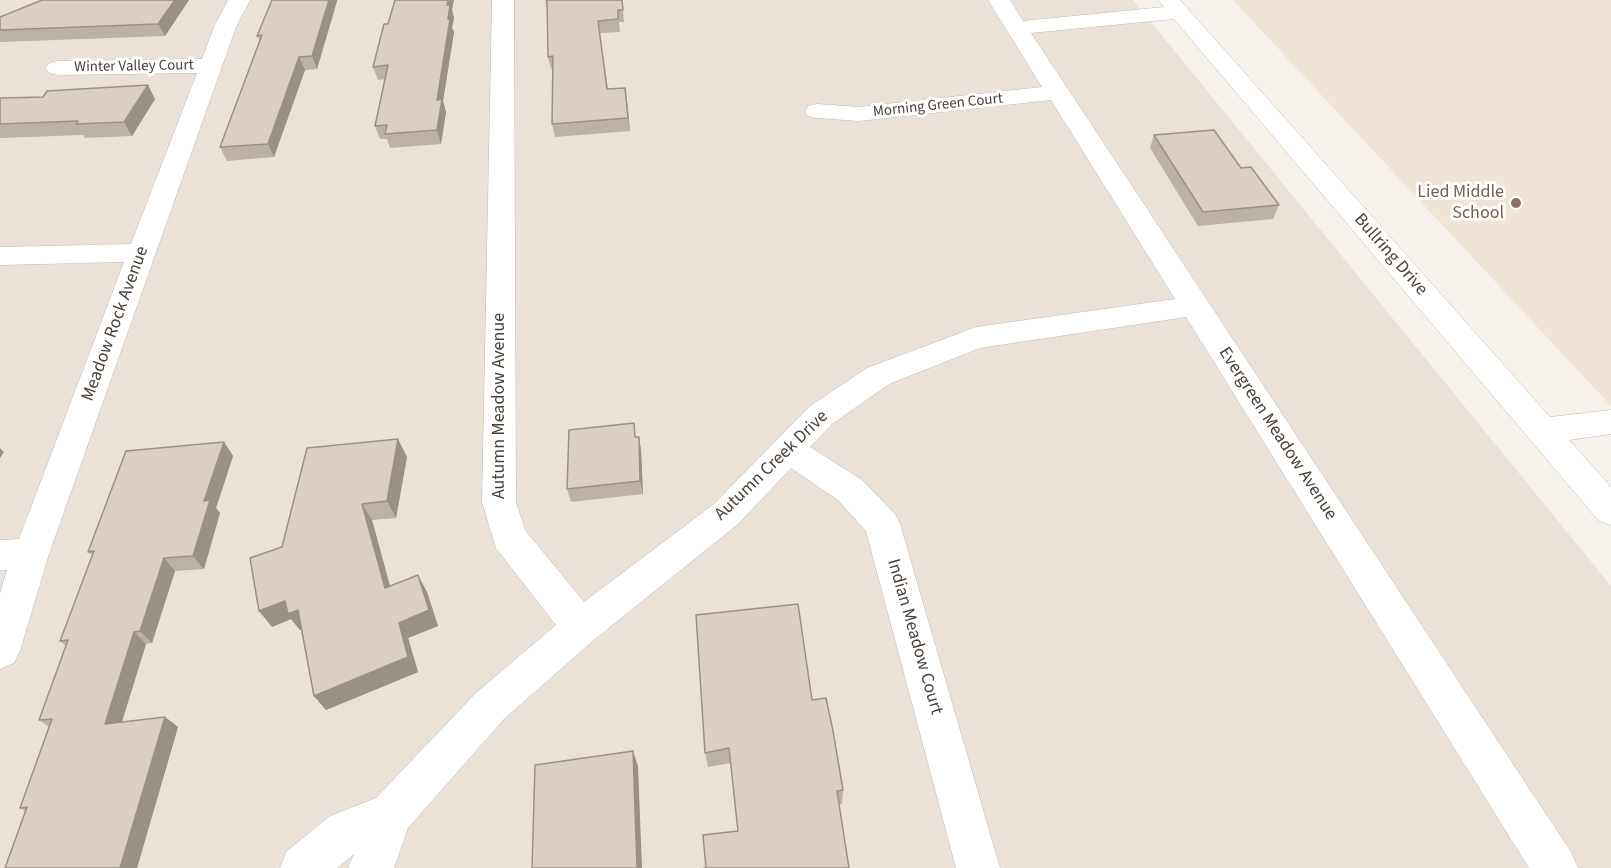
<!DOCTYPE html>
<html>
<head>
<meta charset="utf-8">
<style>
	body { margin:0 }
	canvas { display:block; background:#f6f1eb }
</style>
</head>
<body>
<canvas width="1611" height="868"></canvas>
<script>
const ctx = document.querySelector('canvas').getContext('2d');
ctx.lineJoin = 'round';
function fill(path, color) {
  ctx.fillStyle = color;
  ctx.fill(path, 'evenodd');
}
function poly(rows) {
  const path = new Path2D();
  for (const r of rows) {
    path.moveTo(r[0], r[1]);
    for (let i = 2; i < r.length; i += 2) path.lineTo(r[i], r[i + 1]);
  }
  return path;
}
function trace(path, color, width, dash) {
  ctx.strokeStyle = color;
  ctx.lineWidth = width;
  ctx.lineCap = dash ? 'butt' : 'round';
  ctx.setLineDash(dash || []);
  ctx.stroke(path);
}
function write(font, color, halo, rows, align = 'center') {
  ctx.font = font + ' "Source Sans 3",sans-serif';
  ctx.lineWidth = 6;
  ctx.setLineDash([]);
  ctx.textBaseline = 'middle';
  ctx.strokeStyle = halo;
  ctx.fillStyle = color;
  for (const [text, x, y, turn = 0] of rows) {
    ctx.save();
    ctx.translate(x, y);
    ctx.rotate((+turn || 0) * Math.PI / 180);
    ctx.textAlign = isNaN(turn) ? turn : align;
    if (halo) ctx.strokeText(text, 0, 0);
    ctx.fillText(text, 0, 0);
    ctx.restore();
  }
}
fill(poly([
	[0,0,1133,0,1611,586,1611,868,0,868]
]), '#eae2d9');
fill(poly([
	[1233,0,1611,0,1611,406]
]), '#efe4d5');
const minor = poly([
	[228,0,250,0,236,27,49,554,20,651,14,663,0,669,0,593,7,570,0,570,0,540,19,539,124,262,0,265,0,247,131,244,197,73,57,75,49,73,46,68,49,63,57,61,202,59,214,27,228,0],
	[492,0,514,0,516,502,525,530,584,602,714,504,810,406,867,368,976,327,1175,299,1051,100,859,121,817,118,808,116,805,111,808,106,817,104,859,107,1042,87,988,0,1010,0,1023,21,1164,7,1158,0,1180,0,1550,417,1611,410,1611,434,1569,440,1611,487,1611,525,1599,521,1174,19,1031,33,1571,852,1578,868,1529,868,1186,317,980,348,889,384,832,424,810,447,862,480,895,514,900,524,1000,868,956,868,866,531,838,500,791,468,738,524,595,639,504,719,408,828,394,868,348,868,354,854,337,868,280,868,286,852,330,816,376,798,476,693,556,625,496,548,482,502,492,0]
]);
trace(minor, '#c2b8ad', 1);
fill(minor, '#fff');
fill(poly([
	[189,0,165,36,0,42,0,17],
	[272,0,337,0,337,1,317,69,305,70,274,157,227,161,220,147,260,41,257,36],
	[545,0,622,0,624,22,619,22,620,32,600,33,608,89,627,101,630,131,555,137,552,124,553,69,551,69,548,57,547,10],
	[452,10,454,18,452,28,454,32,443,101,446,112,441,144,390,148,387,139,380,139,375,126,385,79,378,80,373,67],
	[0,98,155,99,132,136,85,138,83,135,0,138],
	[1154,135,1241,168,1279,205,1273,219,1198,226,1150,148],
	[637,437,639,437,641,450,643,494,571,502,567,489],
	[224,442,233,456,216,508,220,513,204,569,175,571,152,643,146,644,122,722,165,717,178,727,137,868,5,868,25,811,20,808,49,727,39,720,66,646,60,641,93,556,88,552],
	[407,457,396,518,372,520,390,587,427,592,438,626,408,638,418,672,326,710,314,696,301,629,300,630,291,619,272,627,282,547],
	[812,700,843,790,842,804,839,805,706,868,738,831,731,763,708,767,705,753]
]), '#bcb1a8');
fill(poly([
	[175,0,189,0,165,36,158,24],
	[329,0,337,0,337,1,317,69,312,56],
	[448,0,454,0,452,10,454,18,452,28,454,32,443,101,446,112,441,144,437,130,437,100,448,19,447,5],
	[299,57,305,70,274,157,268,144],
	[148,85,155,99,132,136,124,122],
	[625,88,627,101,630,131,628,118],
	[639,437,641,450,643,494,640,481],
	[398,439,407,457,396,518,387,501],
	[224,442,233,456,216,508,220,513,204,569,193,556,204,501],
	[0,448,4,452,0,458],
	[362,504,372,520,395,604,385,588],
	[164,558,175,571,152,643,140,631],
	[418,575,427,592,438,626,408,638,418,672,326,710,314,696,399,623],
	[285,601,298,610,310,626,300,630,291,619,272,627,259,611],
	[134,632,146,644,118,734,105,724],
	[165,717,178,727,137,868,120,868],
	[633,751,638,766,642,868,637,868]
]), '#999088');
const building = poly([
	[42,0,175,0,158,24,0,30,0,17,42,0],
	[272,0,329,0,312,56,299,57,268,144,220,147,262,35,257,36,272,0],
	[395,0,448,0,447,5,450,5,448,19,450,19,437,100,442,99,437,130,385,134,387,125,375,126,388,65,373,67,384,24,388,24,395,0],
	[547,0,622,0,623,10,618,10,618,19,598,21,607,89,625,88,628,118,552,124,553,56,548,57,547,0],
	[148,85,124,122,76,124,78,121,0,124,0,98,43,97,47,91,148,85],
	[1214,130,1241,168,1251,167,1279,205,1203,212,1154,135,1214,130],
	[634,423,635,437,639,437,640,481,567,489,569,430,634,423],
	[398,439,387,501,362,504,385,588,418,575,429,610,399,623,408,657,314,696,298,610,288,614,285,601,259,611,250,558,282,547,307,448,398,439],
	[224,442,204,501,210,500,193,556,164,558,140,631,134,632,105,724,165,717,120,868,5,868,27,807,20,808,52,719,39,720,68,640,60,641,94,551,88,552,126,451,224,442],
	[798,604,812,700,826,698,833,731,843,790,837,791,849,868,704,868,706,868,703,835,738,831,729,748,705,753,696,615,798,604],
	[633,751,637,868,532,868,535,765,633,751]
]);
fill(building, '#dbcec3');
trace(building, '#999088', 1.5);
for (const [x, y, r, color] of [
	[1516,203,6,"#8d6e63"]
]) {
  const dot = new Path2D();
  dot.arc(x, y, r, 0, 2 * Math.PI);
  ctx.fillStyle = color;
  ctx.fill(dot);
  trace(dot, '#fff', 2);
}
write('15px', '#4b4138', '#fff', [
	["Winter Valley Court",134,67,-1],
	["Morning Green Court",938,106,-6]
]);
write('18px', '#785e54', '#fff', [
	["Lied Middle",1504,193],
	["School",1504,214]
], 'right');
write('18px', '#4b4138', '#fff', [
	["Bullring Drive",1390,255,49],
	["Meadow Rock Avenue",116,324,-70],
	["Autumn Meadow Avenue",500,406,-90],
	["Evergreen Meadow Avenue",1277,434,57],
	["Autumn Creek Drive",772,466,-44],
	["Indian Meadow Court",914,637,74]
]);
</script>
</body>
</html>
